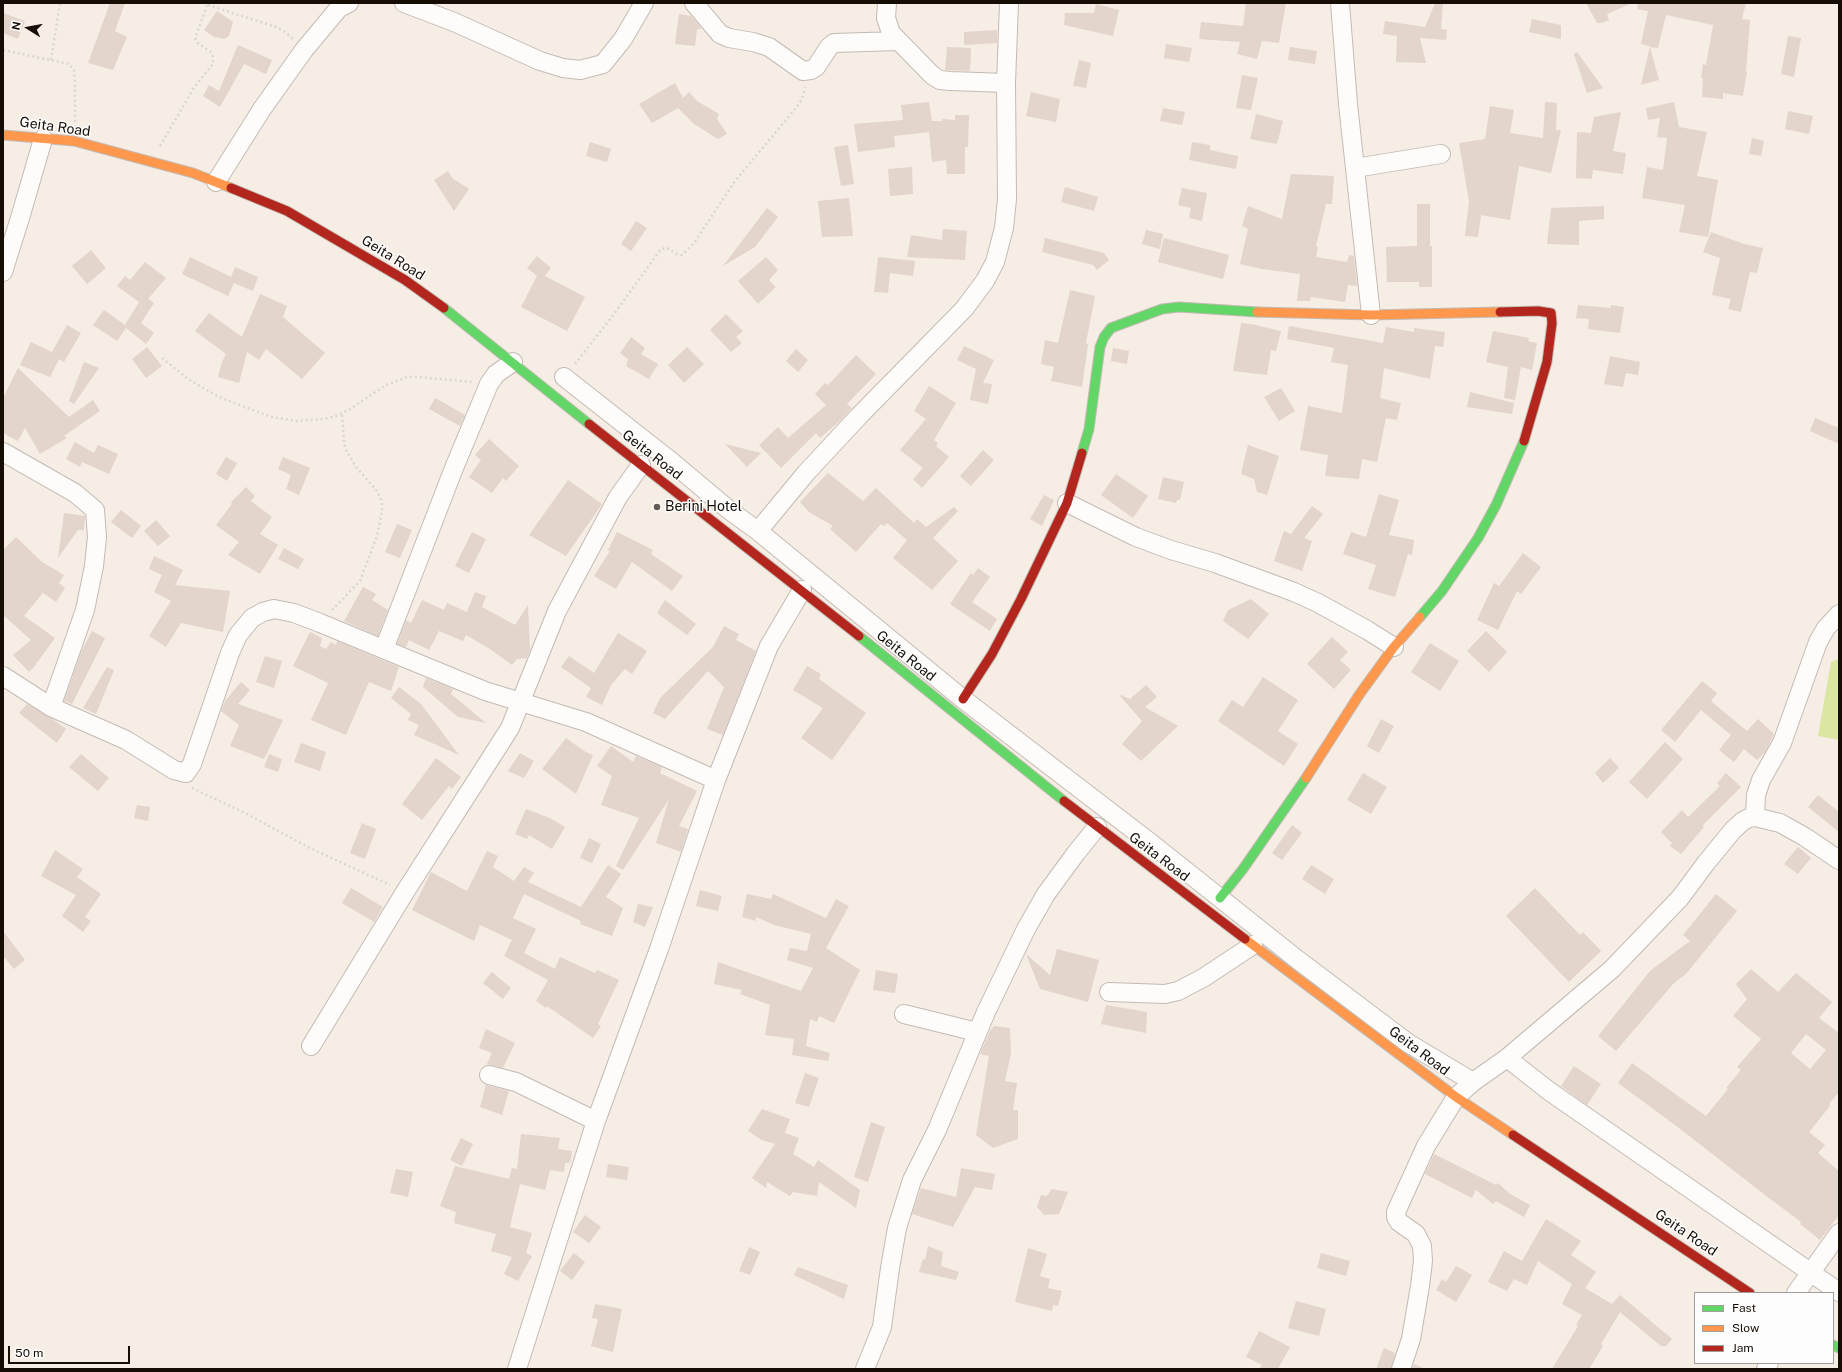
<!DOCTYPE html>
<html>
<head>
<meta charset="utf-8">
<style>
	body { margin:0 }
	#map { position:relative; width:1842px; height:1372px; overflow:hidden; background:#f6ede5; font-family:"Public Sans",sans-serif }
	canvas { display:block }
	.frame { position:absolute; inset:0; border:4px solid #160d05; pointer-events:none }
	.legend { position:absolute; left:1694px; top:1292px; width:140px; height:72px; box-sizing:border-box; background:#fdfdfd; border:1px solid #a19d9a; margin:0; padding:5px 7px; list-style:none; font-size:12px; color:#160d05 }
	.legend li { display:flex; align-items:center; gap:8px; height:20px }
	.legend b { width:20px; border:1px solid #a19d9a }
	.north { position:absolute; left:8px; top:8px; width:40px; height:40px; -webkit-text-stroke:3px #fdfdfd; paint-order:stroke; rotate:281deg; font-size:11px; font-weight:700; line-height:16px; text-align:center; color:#160d05 }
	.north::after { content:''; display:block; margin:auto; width:14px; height:18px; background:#160d05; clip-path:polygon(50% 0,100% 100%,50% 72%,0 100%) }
	.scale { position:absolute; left:8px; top:1346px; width:122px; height:18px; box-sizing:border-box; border:2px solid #160d05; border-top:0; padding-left:5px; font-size:12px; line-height:14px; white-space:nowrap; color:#160d05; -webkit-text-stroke:3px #fdfdfd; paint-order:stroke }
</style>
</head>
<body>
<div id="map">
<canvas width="1842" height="1372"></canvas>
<div class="frame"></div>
<ul class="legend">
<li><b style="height:5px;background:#63d668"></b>Fast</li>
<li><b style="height:5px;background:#ff974d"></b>Slow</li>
<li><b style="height:5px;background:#b3261e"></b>Jam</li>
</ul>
<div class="north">N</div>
<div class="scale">50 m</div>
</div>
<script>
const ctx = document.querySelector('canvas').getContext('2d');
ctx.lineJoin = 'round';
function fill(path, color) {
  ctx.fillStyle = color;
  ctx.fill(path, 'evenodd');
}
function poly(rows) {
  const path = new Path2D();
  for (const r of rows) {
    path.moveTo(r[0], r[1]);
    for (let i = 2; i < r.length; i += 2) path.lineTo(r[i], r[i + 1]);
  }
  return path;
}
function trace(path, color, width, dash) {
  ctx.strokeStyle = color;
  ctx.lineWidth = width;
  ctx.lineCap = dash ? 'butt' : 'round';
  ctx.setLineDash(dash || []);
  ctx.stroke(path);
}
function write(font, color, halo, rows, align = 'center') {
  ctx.font = font + ' "Public Sans",sans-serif';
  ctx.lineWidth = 3;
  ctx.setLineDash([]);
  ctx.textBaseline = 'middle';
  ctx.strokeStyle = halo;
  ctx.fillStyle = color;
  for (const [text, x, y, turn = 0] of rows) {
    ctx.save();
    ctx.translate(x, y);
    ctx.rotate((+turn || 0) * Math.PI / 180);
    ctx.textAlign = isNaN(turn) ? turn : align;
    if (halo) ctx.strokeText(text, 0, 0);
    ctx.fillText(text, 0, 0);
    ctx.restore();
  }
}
fill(poly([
	[1839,659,1839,740,1818,736,1831,662]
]), '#dbe6a3');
fill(poly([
	[110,3,125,3,115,31,127,37,113,70,88,63],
	[1246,3,1286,3,1279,43,1262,41,1257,59,1237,54,1240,42,1199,39,1201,22,1243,26],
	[1435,3,1443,3,1441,29,1447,30,1446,40,1420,38,1426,63,1396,62,1397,36,1383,34,1385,21,1425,27],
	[1586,3,1632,3,1607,14,1609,20,1602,23,1597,23],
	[1638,3,1746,3,1742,19,1750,20,1746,72,1747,72,1743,96,1723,93,1723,99,1702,97,1703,78,1701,78,1703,64,1706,65,1713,25,1666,15,1658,48,1650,47,1659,80,1641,85,1650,46,1641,44,1648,11,1637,9],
	[1096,4,1119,10,1113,36,1064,25,1065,13,1094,13],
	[217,11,233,22,229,36,224,39,214,37,204,30],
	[3,13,25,21,18,39,3,33],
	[679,14,691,16,702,29,697,29,695,46,675,44],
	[1532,19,1561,25,1561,39,1529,32],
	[997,30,997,43,964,45,964,32],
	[1788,36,1801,38,1794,77,1781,74],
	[1166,44,1192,48,1189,62,1164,58],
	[238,45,272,60,266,74,244,64,220,107,203,96,209,85,219,91],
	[947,47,971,48,970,71,945,70],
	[1290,47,1317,51,1315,64,1288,60],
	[1577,52,1603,88,1587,93,1574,54],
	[1079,60,1091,63,1086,88,1073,86],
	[1242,75,1258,78,1251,110,1236,108],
	[675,83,683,98,689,92,697,101,719,114,717,119,727,134,718,139,694,124,678,108,652,123,639,104],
	[1031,92,1060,99,1056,122,1026,116],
	[929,102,932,121,942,121,942,119,955,120,955,115,969,115,968,147,965,147,965,174,947,174,946,160,932,162,929,132,894,136,895,147,858,152,854,124,903,120,901,105],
	[1545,102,1557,103,1556,130,1561,130,1551,173,1519,166,1510,220,1481,215,1478,237,1465,236,1469,201,1459,143,1485,139,1490,106,1514,110,1510,133,1543,138],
	[1674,102,1679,127,1707,132,1697,176,1718,180,1708,237,1679,232,1685,205,1642,198,1647,167,1663,170,1667,138,1657,137,1660,118,1648,120,1646,108],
	[1163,108,1185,112,1182,125,1160,121],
	[1788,111,1813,116,1809,134,1785,129],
	[1621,112,1613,151,1626,153,1623,174,1593,170,1592,179,1576,178,1577,132,1591,133,1594,117],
	[1256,114,1283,121,1277,144,1250,139],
	[1752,138,1764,141,1761,156,1749,154],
	[590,142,611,149,607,162,586,156],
	[1192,142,1210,145,1210,150,1238,156,1236,169,1189,160],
	[848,145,854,184,841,186,834,147],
	[912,167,913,194,890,196,888,169],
	[448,171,452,178,469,189,454,211,434,180],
	[1291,174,1334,176,1332,204,1326,204,1316,246,1318,247,1316,257,1347,262,1349,255,1354,256,1357,286,1348,285,1345,302,1311,297,1310,301,1297,301,1300,274,1262,269,1240,264,1248,229,1242,226,1248,206,1282,219],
	[1065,187,1098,197,1094,211,1061,202],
	[1182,188,1207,193,1202,221,1189,218,1191,208,1178,205],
	[849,198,853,236,822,237,818,201],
	[1417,204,1430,204,1430,246,1432,246,1432,287,1419,287,1419,282,1387,282,1386,247,1417,246],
	[1604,206,1604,219,1579,221,1579,245,1547,244,1551,208],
	[767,208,778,217,755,247,723,266],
	[636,221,647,228,631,251,621,244],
	[943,229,967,231,965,260,907,257,911,235,942,240],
	[1146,230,1163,234,1160,249,1142,244],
	[1711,232,1744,244,1763,248,1757,273,1750,272,1741,312,1728,309,1731,299,1712,295,1720,258,1703,252],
	[1045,238,1104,253,1109,260,1097,270,1093,265,1042,252],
	[1164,238,1229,255,1223,279,1158,262],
	[91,250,106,268,87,284,72,266],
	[537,256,551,268,545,276,585,297,567,331,521,307,537,276,527,268],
	[190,257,231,277,235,267,258,277,253,291,234,283,228,296,182,274],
	[766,257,778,270,769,280,776,287,758,304,738,281],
	[878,257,915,261,913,276,890,273,888,293,874,292],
	[145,262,166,278,148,299,154,303,141,323,154,333,146,344,126,328,117,341,93,325,104,310,125,325,139,302,117,286,125,276,130,280],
	[1070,290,1095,296,1086,343,1088,344,1082,387,1051,381,1054,367,1041,364,1045,340,1058,343],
	[260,294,287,306,283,317,325,353,302,379,266,349,259,360,247,352,239,383,218,377,222,362,226,354,195,331,209,313,242,337],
	[1578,305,1611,308,1611,305,1624,307,1620,333,1588,329,1589,319,1576,318],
	[726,314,743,331,736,337,742,343,731,352,710,330],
	[1241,323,1251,324,1281,331,1276,351,1271,350,1267,375,1233,371],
	[67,325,81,333,64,362,59,359,50,377,20,365,31,342,52,352],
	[1289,326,1383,343,1386,327,1414,332,1414,328,1445,332,1443,347,1435,346,1430,379,1384,368,1380,398,1401,403,1397,420,1386,418,1377,462,1362,459,1359,479,1325,476,1328,455,1300,450,1308,406,1342,413,1348,365,1331,362,1334,348,1287,339],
	[1493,331,1529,338,1528,341,1537,343,1532,370,1521,367,1515,400,1504,398,1508,367,1486,362],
	[631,337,645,348,641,354,658,364,649,379,626,366,628,359,620,353],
	[964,346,994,360,983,383,992,384,988,404,970,400,976,369,957,360],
	[147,347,162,366,146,378,132,359],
	[687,347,704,364,684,383,668,365],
	[1113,348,1129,351,1127,364,1111,361],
	[796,349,808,360,798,372,786,361],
	[856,355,876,374,847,404,852,408,841,420,820,438,816,433,781,468,759,445,778,427,788,438,826,405,815,394,825,383,828,385],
	[1610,356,1640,362,1638,375,1626,373,1623,387,1604,384],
	[84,362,99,368,74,404,69,401],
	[18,368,69,417,93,400,100,411,64,436,67,438,40,454,25,428,18,441,3,433,3,398],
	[929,386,956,403,934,440,938,443,936,446,949,457,922,488,913,479,923,468,900,450,926,419,914,411],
	[1281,388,1295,411,1279,421,1264,397],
	[1470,392,1514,403,1512,414,1467,407],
	[435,398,465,415,460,426,429,409],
	[1815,418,1839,428,1839,444,1810,431],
	[489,439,519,466,506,481,503,478,492,493,469,477,481,460,475,455],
	[75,442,94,453,98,445,118,454,109,474,82,462,80,467,66,459],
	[725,444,761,453,747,467],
	[1248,445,1279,456,1267,495,1257,492,1254,479,1241,474],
	[983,450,994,460,971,486,960,476],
	[226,457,237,463,227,481,216,474],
	[283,457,310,468,299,495,286,489,291,475,278,469],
	[828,473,863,501,876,488,914,523,917,519,926,527,954,507,958,511,933,538,958,561,932,590,893,558,907,540,887,523,884,526,881,524,856,552,830,529,833,526,809,512,800,502],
	[1116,474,1148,496,1133,518,1101,495],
	[1163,477,1184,482,1180,500,1177,500,1176,503,1158,499],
	[568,480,602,504,566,556,529,535],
	[246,487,255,496,251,501,272,517,260,534,278,545,260,574,228,555,239,542,216,525,232,504,231,502],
	[1379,494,1399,500,1389,535,1414,540,1412,555,1408,554,1395,597,1368,589,1376,565,1343,554,1351,532,1366,537],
	[1044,495,1054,500,1042,526,1030,519],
	[1312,506,1323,514,1304,538,1312,541,1302,571,1274,561,1284,531,1291,534],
	[121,510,141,526,132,538,111,522],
	[64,513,85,516,84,530,78,530,58,558],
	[156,520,170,536,158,546,144,531],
	[397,524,412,530,400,558,385,552],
	[472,532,486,539,469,573,455,566],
	[617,532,653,550,651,554,683,576,672,591,632,562,616,589,594,576,610,551,608,550],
	[16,537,42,562,64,575,59,583,65,588,56,602,43,593,24,616,55,638,34,667,29,672,13,655,31,640,3,615,3,550],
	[284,548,304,559,298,569,278,559],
	[1523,553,1541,567,1521,594,1517,591,1498,630,1477,620,1494,583,1499,586],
	[154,556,183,570,175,585,230,591,223,632,181,623,166,647,149,636,171,601,154,592,162,575,149,569],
	[978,568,990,577,972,602,997,619,990,631,950,604,971,573,973,575],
	[363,587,376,594,372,600,388,610,378,636,344,621],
	[475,592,486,596,482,607,515,625,528,605,530,650,527,658,517,659,512,665,490,649,466,635,463,641,439,631,429,650,409,640,406,647,397,644,406,620,411,623,422,600,444,610,447,603,467,612],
	[1251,599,1269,614,1248,639,1223,621,1228,610],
	[665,600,696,624,687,635,657,613],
	[724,626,739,634,736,640,756,651,723,735,707,729,724,687,708,671,665,719,653,713,660,698,713,647],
	[92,631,105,638,72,704,64,701,81,652],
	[1486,631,1507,652,1489,672,1467,651],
	[310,632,322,638,320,646,326,649,331,642,336,645,337,641,399,667,391,691,369,682,346,735,311,720,328,683,293,666],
	[618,633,647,651,632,674,625,669,611,685,602,705,586,697,591,688,561,667,569,656,594,673],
	[1332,637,1348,652,1340,660,1351,670,1334,689,1307,664],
	[1430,643,1459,661,1440,691,1411,672],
	[265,656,282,661,274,688,256,682],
	[807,666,821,674,819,679,866,713,832,760,801,738,823,708,793,690],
	[107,667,114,670,96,714,83,708],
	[1263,677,1298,700,1278,731,1298,744,1284,766,1218,721,1232,700,1243,707],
	[426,678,453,689,451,694,486,723,458,717,423,687],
	[1702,681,1717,693,1711,701,1747,731,1758,719,1774,734,1766,751,1757,760,1744,749,1734,762,1719,750,1731,735,1701,710,1675,742,1661,730],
	[241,682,250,690,238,704,283,720,264,759,230,746,239,725,221,711,225,701],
	[1146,685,1157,697,1145,707,1178,726,1141,761,1122,744,1142,721,1120,696,1121,695,1130,699],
	[399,687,421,704,459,755,414,735,419,725,408,720,411,714,391,698],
	[27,704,54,720,66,729,57,743,19,713],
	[1381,719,1394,726,1379,753,1367,746],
	[566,738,584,751,593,755,576,794,542,769],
	[1665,742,1683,759,1647,799,1629,782],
	[301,743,326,752,320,771,294,762],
	[611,746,633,762,636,756,662,767,660,773,697,791,679,826,688,829,681,852,656,843,669,799,623,870,616,866,639,818,601,805,612,776,597,766],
	[520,753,534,761,524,778,508,771],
	[81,754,109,778,98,791,69,767],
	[269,754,282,759,278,772,264,767],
	[436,758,461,777,452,789,449,786,422,820,402,804],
	[1610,758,1619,768,1603,783,1595,773],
	[1363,773,1387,787,1371,814,1347,800],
	[1726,773,1741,787,1702,826,1704,827,1681,854,1670,846,1672,843,1661,832,1682,810,1688,817,1720,786,1717,783],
	[1818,795,1839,812,1839,832,1808,807],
	[137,805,150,807,148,821,134,818],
	[526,809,550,818,565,827,552,849,529,835,527,839,515,834],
	[362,823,376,829,365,859,350,853],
	[1292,825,1302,833,1282,860,1272,853],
	[589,838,601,844,592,863,580,858],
	[1798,847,1811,858,1798,874,1784,864],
	[55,850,83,869,77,877,101,894,85,917,91,921,83,932,62,916,76,895,41,876],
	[487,851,498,856,493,867,514,881,524,867,534,873,528,882,581,907,608,865,621,874,606,897,623,908,612,936,580,924,581,921,524,894,513,918,536,929,524,953,555,969,560,957,595,973,597,970,619,980,598,1024,601,1026,593,1038,547,1006,546,1008,536,1001,548,980,504,956,512,940,480,925,474,941,412,910,431,872,467,891],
	[1311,865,1334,879,1325,894,1302,879],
	[351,888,383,907,374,922,342,903],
	[1535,888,1580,935,1583,932,1601,951,1569,982,1506,916],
	[700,890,722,896,718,911,696,906],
	[747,894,771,899,773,894,826,918,836,899,849,906,826,948,860,970,834,1023,819,1016,817,1022,810,1019,806,1046,830,1053,828,1061,792,1055,794,1039,765,1035,770,1005,740,994,742,990,714,984,718,962,801,991,813,968,787,960,790,948,807,951,811,934,774,925,756,917,756,921,742,917],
	[1716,894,1737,911,1686,974,1673,984,1616,1051,1598,1036,1650,971,1690,941,1683,935],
	[638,904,653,907,645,927,633,922],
	[3,931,25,960,14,969,3,956],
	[1057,949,1099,960,1088,1002,1040,989,1026,954,1050,975],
	[1751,969,1778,992,1796,973,1832,1002,1819,1018,1839,1033,1839,1092,1829,1104,1830,1106,1809,1132,1825,1145,1818,1153,1839,1171,1839,1215,1820,1240,1800,1224,1801,1222,1765,1195,1679,1128,1618,1083,1632,1063,1706,1116,1728,1089,1726,1088,1741,1070,1737,1067,1761,1039,1733,1016,1747,999,1736,984],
	[1806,1034,1826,1050,1810,1069,1791,1053],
	[876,970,898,974,895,993,873,990],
	[492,972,511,988,503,999,483,983],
	[1106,1005,1147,1012,1146,1033,1101,1024],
	[994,1026,1010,1028,1011,1053,1005,1081,1017,1083,1013,1110,1018,1110,1018,1139,993,1148,976,1135,989,1056,980,1054,990,1031],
	[486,1029,515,1043,503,1068,487,1064,492,1053,479,1048],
	[1574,1066,1601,1084,1587,1105,1561,1086],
	[805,1073,819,1078,809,1107,795,1103],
	[486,1085,509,1091,502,1115,480,1107],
	[762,1109,790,1119,785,1133,799,1138,793,1154,814,1167,818,1160,860,1190,856,1208,819,1182,817,1196,793,1192,790,1196,767,1182,766,1188,752,1178,775,1144,762,1140,748,1131],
	[871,1122,885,1127,868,1182,854,1177],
	[521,1134,560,1138,558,1149,572,1151,570,1163,565,1163,564,1172,550,1170,545,1190,520,1184,510,1227,532,1233,526,1253,532,1256,518,1281,504,1274,512,1257,491,1251,496,1234,454,1223,456,1212,440,1206,455,1166,509,1179,512,1168,517,1169],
	[461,1138,473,1144,462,1166,450,1160],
	[1434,1154,1496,1185,1498,1183,1510,1194,1530,1205,1524,1217,1496,1201,1493,1204,1476,1190,1472,1198,1425,1174],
	[608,1164,629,1167,627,1180,606,1177],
	[961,1168,995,1174,992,1190,975,1187,953,1227,912,1214,921,1188,956,1197],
	[396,1169,413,1172,408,1197,390,1193],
	[1052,1189,1068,1192,1059,1214,1044,1215,1037,1207,1041,1195,1047,1196],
	[585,1215,601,1227,589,1243,573,1232],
	[1546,1219,1581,1241,1571,1255,1596,1272,1585,1288,1612,1304,1620,1295,1672,1339,1666,1346,1661,1346,1620,1312,1601,1344,1603,1346,1589,1369,1552,1369,1578,1326,1576,1325,1582,1315,1562,1304,1572,1284,1538,1261,1527,1285,1514,1279,1507,1291,1488,1282,1504,1251,1522,1261],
	[928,1246,943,1252,941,1266,959,1272,956,1280,919,1272,923,1259,925,1260],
	[749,1247,760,1252,750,1275,739,1271],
	[1028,1248,1047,1254,1040,1276,1050,1279,1048,1288,1062,1291,1058,1306,1053,1305,1052,1311,1015,1302],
	[574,1253,585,1262,572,1280,560,1271],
	[1321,1253,1350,1261,1346,1276,1317,1268],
	[1456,1266,1472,1275,1456,1302,1436,1290,1442,1279,1446,1282],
	[798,1267,848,1285,844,1299,794,1275],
	[1296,1301,1326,1309,1319,1336,1288,1328],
	[595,1304,622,1309,613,1352,591,1346,598,1319,592,1318],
	[1259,1331,1290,1347,1278,1369,1259,1369,1262,1365,1246,1357],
	[1384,1348,1395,1353,1391,1369,1376,1369],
	[1414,1364,1425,1369,1412,1369]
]), '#e3d4cc');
const street = poly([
	[404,3,454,22,540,61,563,68,580,70,603,64,623,39,644,3],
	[694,3,720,34,729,38,753,42,769,47,803,71,811,70,816,67,829,47,834,43,898,41],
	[887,3,886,18,891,33,932,75,940,80,950,81,1006,83],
	[1340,3,1348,104,1371,315],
	[1355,168,1441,154],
	[216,182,262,109,304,50,339,8,349,3],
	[3,272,20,218,43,139],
	[564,377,667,458,729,510,758,531,963,699,1152,844,1298,960,1408,1043,1473,1082],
	[3,452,75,493,95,510,97,537,94,566,85,610,51,707],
	[1067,503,1136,537,1171,550,1215,563,1294,592,1318,603,1367,630,1394,647],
	[758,531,806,473,859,416,964,309,985,281,995,262,1004,228,1007,199,1006,83,1009,3],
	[384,649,454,468,489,384,496,374,513,362],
	[3,676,51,707,126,740,174,770,186,773,192,764,230,653,238,635,252,618,263,612,274,609,294,613,320,623,485,691,586,722,716,780],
	[1755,817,1756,795,1761,780,1782,743,1818,642,1826,628,1839,614],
	[1109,992,1165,994,1178,991,1203,978,1253,945],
	[904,1014,977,1032],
	[311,1046,405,892,510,728,557,611,618,497,641,465],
	[1507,1058,1549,1091,1839,1292],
	[489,1075,516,1082,596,1121],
	[1796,1293,1839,1233],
	[517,1369,596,1121,659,949,716,780,769,646,802,590],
	[865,1369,882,1327,890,1268,897,1228,912,1180,937,1130,986,1012,1026,929,1046,894,1076,853,1097,827],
	[1401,1369,1411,1339,1420,1286,1423,1261,1422,1246,1416,1234,1399,1222,1396,1217,1396,1212,1426,1146,1456,1097,1473,1082,1507,1058,1612,969,1680,898,1706,863,1733,830,1743,821,1749,818,1755,817,1780,823,1805,837,1839,860],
	[1766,1369,1769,1363]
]);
const fast = poly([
	[444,308,589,424],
	[1082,453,1089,429,1100,347,1104,337,1111,328,1162,309,1179,307,1257,312],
	[1420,617,1442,591,1478,538,1496,505,1524,441],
	[859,636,1064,801],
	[1220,898,1243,869,1306,778],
	[1833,1345,1839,1348]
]);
const slow = poly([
	[3,135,74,141,193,173,231,188],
	[1257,312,1371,315,1500,312],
	[1306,778,1359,695,1393,648,1420,617],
	[1245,939,1456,1097,1513,1135]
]);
const jam = poly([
	[231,188,287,211,405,280,444,308],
	[1500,312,1538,311,1551,313,1552,323,1547,362,1524,441],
	[589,424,859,636],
	[963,699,992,654,1021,599,1067,503,1082,453],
	[1064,801,1245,939],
	[1513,1135,1750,1293]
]);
trace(street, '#c3bbb3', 20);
trace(fast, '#c3bbb3', 11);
trace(slow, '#c3bbb3', 11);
trace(jam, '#c3bbb3', 11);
trace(poly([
	[208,5,276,27,285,32,293,39],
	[3,50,69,64,74,70,75,82,75,122],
	[51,60,60,3],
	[160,146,195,86,213,64,213,58,212,53,198,43,195,38,208,3],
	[162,358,188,379,219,397,271,417,297,421,324,419,336,416,350,409,386,385,407,377,418,377,473,382],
	[575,364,614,314,661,249,667,248,677,254,682,255,694,243,735,181,796,108,802,99,805,87],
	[332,610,360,581,377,536,382,511,382,502,377,491,356,467,346,450,344,442,342,413],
	[192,788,245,813,310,848,390,885]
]), '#d9d6d3', 2.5, [2, 3]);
trace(street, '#fefcfb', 18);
trace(fast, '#63d668', 9);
trace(slow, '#ff974d', 9);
trace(jam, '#b3261e', 9);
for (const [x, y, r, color] of [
	[657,507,4,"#645b53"]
]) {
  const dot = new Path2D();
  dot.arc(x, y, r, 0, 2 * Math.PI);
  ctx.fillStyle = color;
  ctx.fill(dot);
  trace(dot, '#fdfdfd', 1.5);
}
write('14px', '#160d05', '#fdfdfd', [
	["Geita Road",55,127,8],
	["Geita Road",393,258,32],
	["Geita Road",652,455,38],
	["Geita Road",906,656,39],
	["Geita Road",1159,857,37],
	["Geita Road",1419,1051,37],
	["Geita Road",1686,1233,34]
]);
write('14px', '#160d05', '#fdfdfd', [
	["Berini Hotel",665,507]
], 'left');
</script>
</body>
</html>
